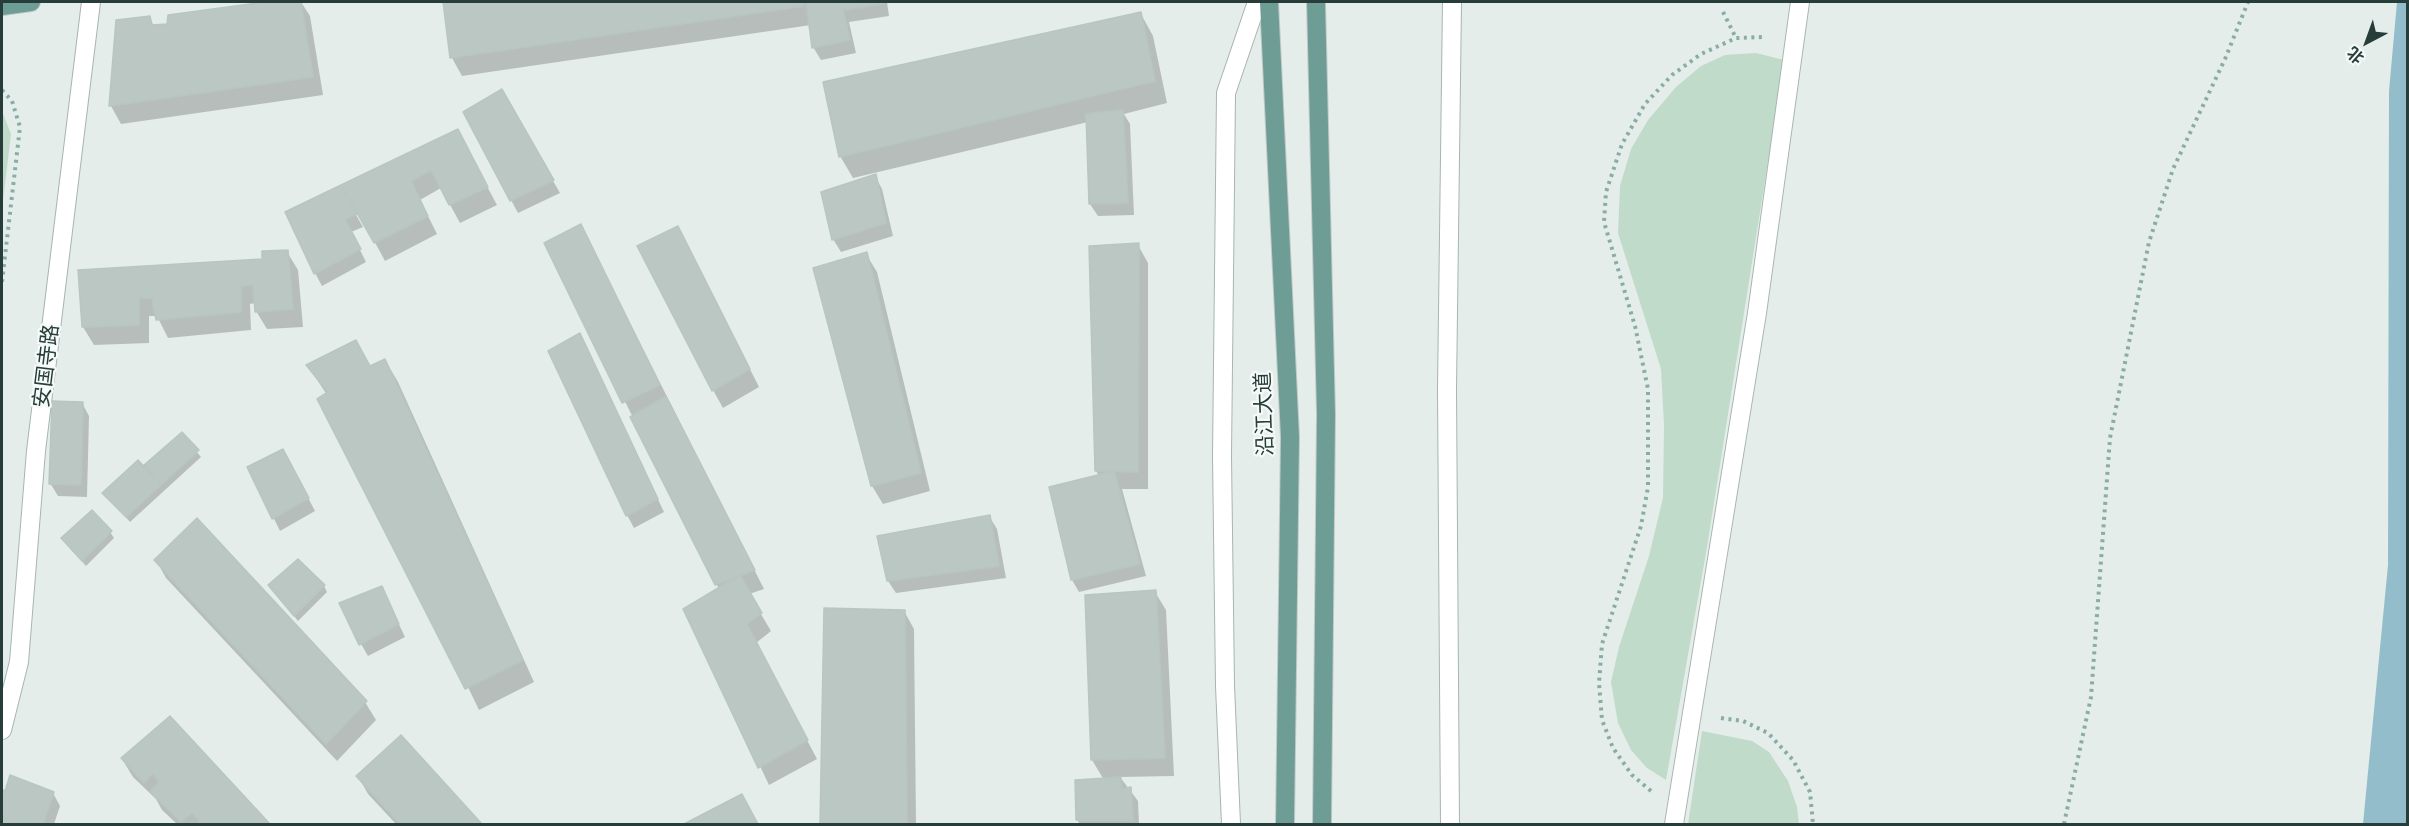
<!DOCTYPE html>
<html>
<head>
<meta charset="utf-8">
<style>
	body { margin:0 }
	#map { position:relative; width:2409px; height:826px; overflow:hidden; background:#e5edea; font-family:"PT Sans Narrow","Noto Sans SC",sans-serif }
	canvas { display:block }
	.frame { position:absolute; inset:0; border:3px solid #263d39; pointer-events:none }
	.north { position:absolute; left:2337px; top:12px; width:60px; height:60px; -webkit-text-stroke:4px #f5f9f8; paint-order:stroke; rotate:221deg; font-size:16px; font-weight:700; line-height:24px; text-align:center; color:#263d39 }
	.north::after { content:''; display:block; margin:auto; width:21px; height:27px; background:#263d39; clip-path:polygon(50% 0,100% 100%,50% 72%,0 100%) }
</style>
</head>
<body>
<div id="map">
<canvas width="2409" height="826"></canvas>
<div class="frame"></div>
<div class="north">北</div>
</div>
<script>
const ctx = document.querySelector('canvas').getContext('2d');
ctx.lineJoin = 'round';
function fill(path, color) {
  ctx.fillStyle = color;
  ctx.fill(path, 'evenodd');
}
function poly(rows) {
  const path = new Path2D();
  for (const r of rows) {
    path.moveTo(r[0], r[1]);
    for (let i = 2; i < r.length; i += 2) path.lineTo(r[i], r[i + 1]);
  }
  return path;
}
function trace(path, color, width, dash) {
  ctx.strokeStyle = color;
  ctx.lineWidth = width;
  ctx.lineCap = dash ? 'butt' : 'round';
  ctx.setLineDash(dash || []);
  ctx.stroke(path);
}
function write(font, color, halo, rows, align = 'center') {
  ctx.font = font + ' "PT Sans Narrow","Noto Sans SC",sans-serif';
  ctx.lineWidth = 4.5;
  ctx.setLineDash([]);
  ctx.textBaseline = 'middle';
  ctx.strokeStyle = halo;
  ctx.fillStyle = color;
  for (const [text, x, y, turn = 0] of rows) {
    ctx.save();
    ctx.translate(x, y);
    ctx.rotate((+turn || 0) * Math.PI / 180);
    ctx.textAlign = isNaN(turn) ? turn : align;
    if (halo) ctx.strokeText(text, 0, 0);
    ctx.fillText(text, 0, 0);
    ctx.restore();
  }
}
fill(poly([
	[1756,53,1784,60,1707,547,1666,780,1647,768,1631,750,1618,723,1611,682,1619,647,1649,556,1663,498,1664,425,1661,369,1618,233,1620,186,1631,149,1648,120,1676,87,1701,66,1725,55],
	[2,111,11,134,2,209],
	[1702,731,1752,741,1769,752,1788,781,1797,807,1799,824,1688,824]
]), '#c0dbca');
fill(poly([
	[2397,2,2408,2,2408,824,2363,824,2388,565,2389,91]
]), '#93bdcb');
fill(poly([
	[275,2,301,2,310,16,323,95,121,124,111,106,117,21,149,18,154,26,169,26,169,17],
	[444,2,887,2,889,16,849,22,856,53,821,60,813,47,811,25,462,76,452,58],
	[1141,14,1153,36,1167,103,1124,114,1130,124,1134,215,1098,216,1090,204,1088,122,853,178,840,156],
	[502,91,560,193,518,213,511,200],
	[467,149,497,205,460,223,441,188,420,200,437,234,385,261,344,185],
	[875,176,882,189,893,236,841,252,833,239],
	[340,187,363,227,351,232,366,262,322,286,315,273],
	[581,226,764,589,749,594,771,631,756,643,817,759,769,785,685,609,719,589,546,244],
	[1138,245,1148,263,1148,489,1122,489,1146,576,1079,592,1072,580,1051,488,1099,476,1096,471],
	[688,246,759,387,723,408,713,390],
	[287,252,298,270,303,327,267,329,256,311,256,303,250,304,251,330,168,338,157,316,149,316,149,343,94,345,83,327,80,271,264,260],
	[866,254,877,272,930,491,883,504,872,486,815,269],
	[586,348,664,512,634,528,627,515],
	[385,360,398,382,534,682,479,710,327,395,308,366,370,368],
	[82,403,89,416,87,497,58,496,50,483],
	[182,434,201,457,130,522,104,493,143,468],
	[290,463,315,511,280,531,249,468],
	[989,516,997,529,1006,578,896,593,888,581],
	[110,532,114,538,86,566,67,544],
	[156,560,365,702,376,720,337,761,166,578],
	[324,586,327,592,298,621,274,591],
	[1155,592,1166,610,1174,776,1120,777,1138,801,1139,824,1080,824,1077,820,1104,780,1092,760],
	[388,601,405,637,368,656,361,644],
	[825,610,904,611,914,629,916,824,822,824],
	[170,718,268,824,177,824,162,810,156,799,133,777,122,759],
	[401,737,480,824,396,824,368,794,358,776],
	[2,791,53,793,60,806,54,824,2,824],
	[742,796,757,824,687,824]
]), '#0003');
const building = poly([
	[265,2,301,2,313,77,109,106,116,20,150,16,152,25,167,24,168,15,265,2],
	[443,2,803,2,804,6,450,58,443,2],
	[806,2,883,2,883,4,843,10,850,40,812,48,806,2],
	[1141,12,1155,81,839,157,823,82,1141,12],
	[502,89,554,180,510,201,463,112,502,89],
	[1123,110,1128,203,1089,204,1086,114,1123,110],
	[458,129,488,187,449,205,431,170,411,181,428,216,374,243,341,185,458,129],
	[876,174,886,223,832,240,821,192,876,174],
	[341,185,357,214,345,219,361,249,314,274,285,212,341,185],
	[581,224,660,385,622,403,544,243,581,224],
	[678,226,750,369,712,391,637,246,678,226],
	[1139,243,1138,472,1095,471,1089,246,1139,243],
	[288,250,293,309,255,312,253,285,241,286,241,312,156,320,152,298,139,298,139,325,82,327,78,270,262,259,262,251,288,250],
	[867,252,921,473,871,486,813,268,867,252],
	[580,333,658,499,626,516,548,351,580,333],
	[356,340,370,366,385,359,523,660,465,689,317,399,328,392,306,365,356,340],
	[666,396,755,570,715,585,630,417,666,396],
	[52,401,83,402,81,485,49,484,52,401],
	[182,432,199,450,161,485,144,465,182,432],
	[283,449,309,498,272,519,247,467,283,449],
	[138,460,161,485,126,517,102,493,138,460],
	[1114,471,1140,564,1071,580,1049,487,1114,471],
	[92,510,112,531,82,561,61,538,92,510],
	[990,515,999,566,887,581,877,536,990,515],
	[197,518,367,701,326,744,154,560,197,518],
	[298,559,325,585,294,616,268,585,298,559],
	[740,575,762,613,747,624,808,740,758,768,683,609,740,575],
	[382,586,399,624,359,645,339,603,382,586],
	[1156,590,1165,758,1091,760,1085,595,1156,590],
	[824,608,905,610,907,824,820,824,824,608],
	[170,716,270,824,197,824,200,821,192,813,181,822,150,792,159,782,153,773,144,783,121,758,170,716],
	[401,735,482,824,400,824,356,776,401,735],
	[10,775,54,792,43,824,2,824,2,789,5,791,10,775],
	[1121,777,1121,789,1131,787,1133,820,1076,820,1075,780,1121,777],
	[742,794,758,824,684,824,742,794]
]);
fill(building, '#bac7c3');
trace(building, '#b8c6c1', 1.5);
const minor = poly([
	[2,730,19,662,36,451,91,2],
	[1231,824,1225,686,1222,456,1226,93,1257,2],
	[1450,824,1447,389,1452,2],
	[1674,824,1757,313,1800,2]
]);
const major = poly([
	[1269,2,1290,437,1285,824],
	[1316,2,1326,414,1322,824],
	[2,6,31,2]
]);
trace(minor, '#a8b5b1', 20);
trace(major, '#c2c9c8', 20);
trace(poly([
	[1723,12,1736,38],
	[2,90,12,101,20,127,2,282],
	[1721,718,1743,721,1768,733,1793,760,1810,792,1813,824],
	[1651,791,1632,775,1613,748,1602,720,1599,683,1602,644,1641,526,1648,487,1648,389,1635,326,1604,222,1606,192,1622,144,1645,104,1672,75,1701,54,1736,38,1765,37],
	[2064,824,2091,697,2110,438,2149,242,2173,169,2225,59,2248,2]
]), '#89ada5', 4, [3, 4.5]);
trace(minor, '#fff', 18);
trace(major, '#6e9d96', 18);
write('21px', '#263d39', '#f5f9f8', [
	["安国寺路",47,366,-83],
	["沿江大道",1265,414,-92]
]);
</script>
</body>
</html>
